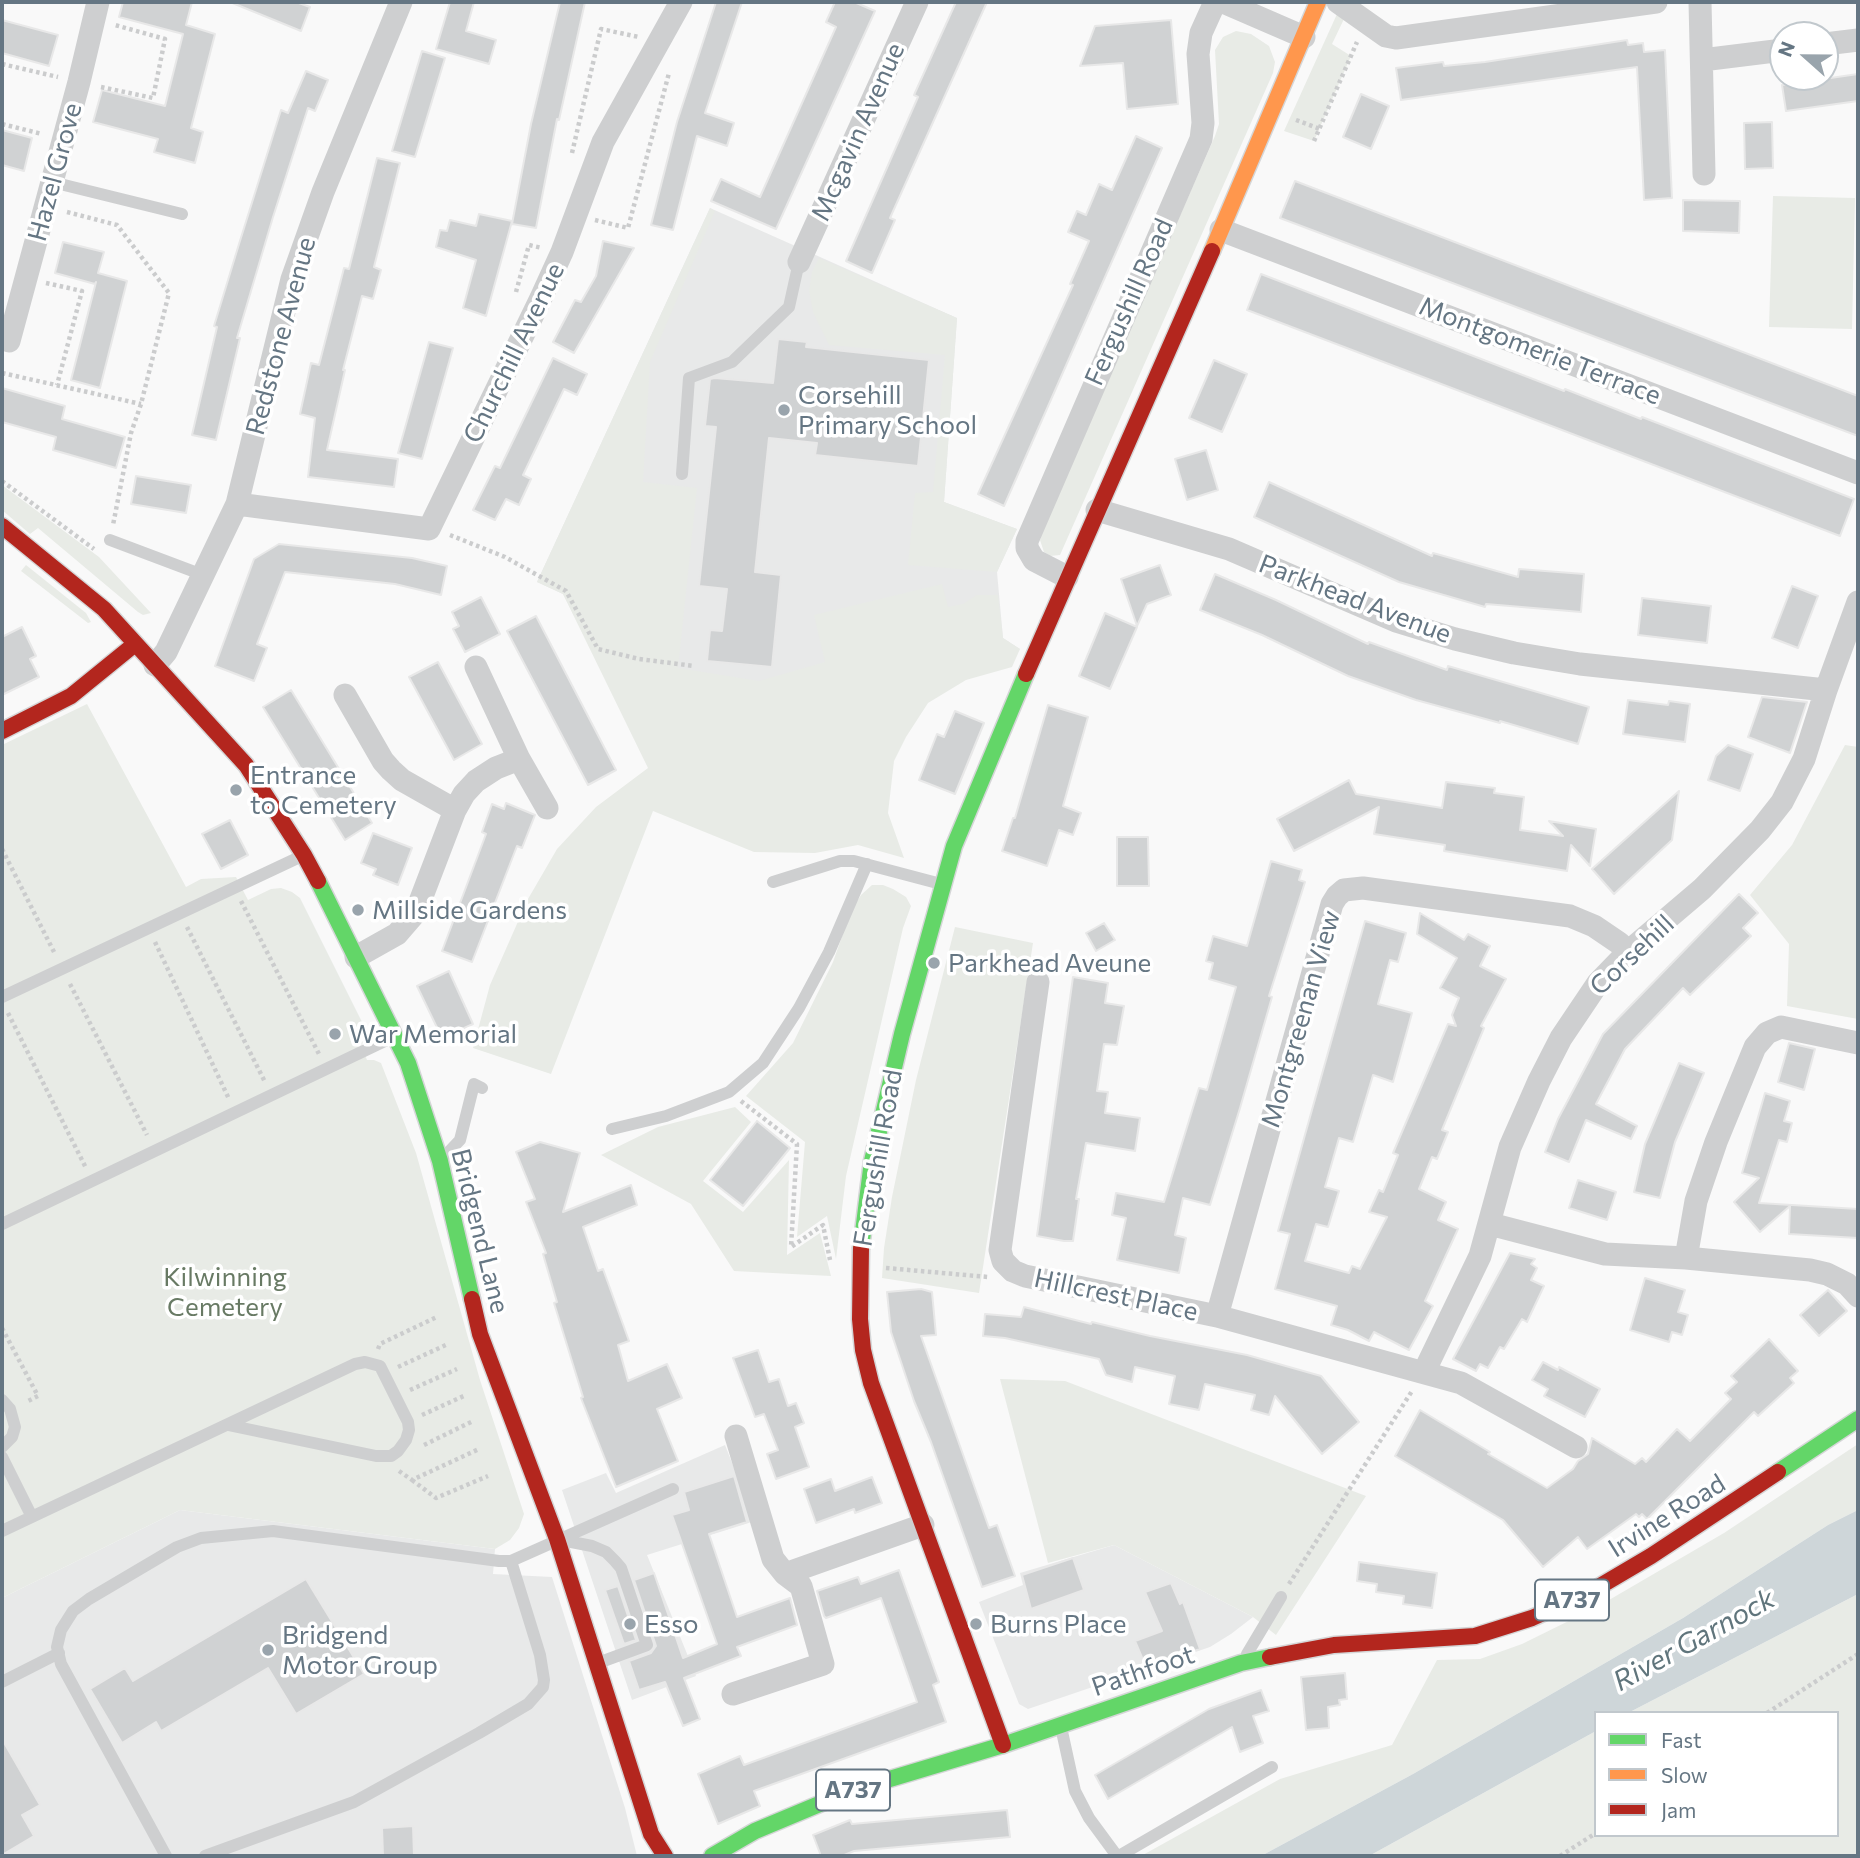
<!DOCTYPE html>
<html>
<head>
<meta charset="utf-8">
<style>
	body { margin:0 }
	#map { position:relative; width:1860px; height:1858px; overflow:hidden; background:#f9f9f9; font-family:Commissioner,sans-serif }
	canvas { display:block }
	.frame { position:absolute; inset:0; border:4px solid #657683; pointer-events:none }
	.legend { position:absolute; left:1594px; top:1711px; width:245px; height:126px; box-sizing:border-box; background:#fff; border:2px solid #c1c8cd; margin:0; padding:9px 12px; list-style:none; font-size:21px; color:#657683 }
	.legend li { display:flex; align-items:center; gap:14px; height:35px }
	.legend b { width:35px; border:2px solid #c1c8cd }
	.north { position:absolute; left:1769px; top:21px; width:70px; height:70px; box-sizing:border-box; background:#fff; border:2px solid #c1c8cd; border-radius:50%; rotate:291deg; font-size:19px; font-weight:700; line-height:28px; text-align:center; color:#657683 }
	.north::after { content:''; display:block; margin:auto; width:24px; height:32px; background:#99a4ac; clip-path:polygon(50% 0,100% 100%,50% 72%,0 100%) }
</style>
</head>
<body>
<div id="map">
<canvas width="1860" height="1858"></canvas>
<div class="frame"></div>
<ul class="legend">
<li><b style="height:9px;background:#63d668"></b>Fast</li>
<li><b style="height:9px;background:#ff974d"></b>Slow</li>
<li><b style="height:9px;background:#b3261e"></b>Jam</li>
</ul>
<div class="north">N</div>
</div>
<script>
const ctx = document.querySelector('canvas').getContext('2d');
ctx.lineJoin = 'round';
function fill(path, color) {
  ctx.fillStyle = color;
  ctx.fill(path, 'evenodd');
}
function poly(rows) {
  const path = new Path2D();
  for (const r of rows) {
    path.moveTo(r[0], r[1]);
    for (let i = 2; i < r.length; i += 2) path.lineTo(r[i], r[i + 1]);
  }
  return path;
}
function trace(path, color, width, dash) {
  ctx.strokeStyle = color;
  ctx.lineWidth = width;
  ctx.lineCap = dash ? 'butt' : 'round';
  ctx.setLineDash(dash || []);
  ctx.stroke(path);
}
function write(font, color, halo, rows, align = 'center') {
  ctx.font = font + ' Commissioner,sans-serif';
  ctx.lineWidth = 7;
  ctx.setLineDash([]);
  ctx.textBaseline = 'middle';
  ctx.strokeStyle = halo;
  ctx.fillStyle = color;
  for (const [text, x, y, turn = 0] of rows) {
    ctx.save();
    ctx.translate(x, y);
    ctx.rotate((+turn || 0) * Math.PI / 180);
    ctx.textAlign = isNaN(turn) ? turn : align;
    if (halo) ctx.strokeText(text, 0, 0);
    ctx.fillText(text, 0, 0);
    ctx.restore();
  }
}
fill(poly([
	[710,208,957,318,944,502,1017,529,997,572,1003,638,1020,649,837,718,594,655,563,594,537,582],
	[725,1445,755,1521,647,1555,696,1676,632,1700,562,1490,606,1473,616,1493],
	[180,1510,495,1549,493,1574,552,1577,625,1808,637,1856,2,1856,2,1598],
	[1114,1545,1253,1617,1231,1634,1210,1647,1028,1709,1019,1704,979,1602,1023,1585,1020,1573]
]), '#e8e9e9');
fill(poly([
	[1337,14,1344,19,1332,44,1351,56,1314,141,1284,131],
	[1236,31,1251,34,1269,46,1275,62,1273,73,1060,555,1050,556,1044,552,1040,540,1043,526,1215,136,1219,124,1215,50,1223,37],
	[1773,196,1855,198,1852,329,1769,327],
	[710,208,715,211,650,362,643,482,697,488,678,668,759,681,825,662,814,615,942,584,948,607,963,604,977,595,998,595,1003,638,1020,649,1012,667,966,680,928,703,906,737,894,761,888,813,904,858,858,845,815,853,754,852,653,811,551,1074,473,1048,490,985,528,899,557,849,596,807,648,768,563,594,537,582],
	[819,258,957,318,944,502,1017,529,997,572,908,565,915,493,933,492,945,355,829,345,813,312,809,291,812,272],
	[2,485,99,557,151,613,143,615,138,612,38,528,30,534,2,510],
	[26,565,86,613,91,622,88,623,21,571],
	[87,704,186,887,201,879,236,877,248,900,271,889,281,888,292,892,300,898,366,1030,366,1039,361,1045,367,1060,374,1060,381,1063,416,1153,480,1380,524,1514,519,1528,510,1540,495,1549,180,1510,2,1598,2,745],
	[1845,745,1858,747,1858,1019,1787,1006,1789,944,1750,895,1792,845],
	[872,885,883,885,893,889,906,897,911,906,903,928,846,1176,836,1259,827,1216,797,1237,805,1142,746,1096,793,1043,833,962,851,911,861,895],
	[955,927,1033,943,979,1293,882,1278,884,1248,892,1197,916,1080],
	[735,1107,751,1122,703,1181,743,1212,789,1160,787,1255,820,1233,831,1276,734,1271,691,1204,601,1155,658,1127],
	[1000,1379,1065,1381,1366,1496,1276,1635,1253,1617,1114,1545,1048,1563],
	[1858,1444,1858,1510,1828,1525,1683,1618,1413,1774,1261,1856,1141,1856,1280,1779,1392,1745,1437,1660,1480,1659,1522,1644,1597,1607,1724,1533],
	[1858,1594,1858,1856,1369,1856,1596,1731,1596,1835,1837,1835,1837,1713,1628,1713]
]), '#e8ebe6');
fill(poly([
	[1858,1510,1858,1594,1628,1713,1596,1713,1596,1731,1369,1856,1261,1856,1413,1774,1683,1618,1828,1525]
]), '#ced6d9');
const building = poly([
	[123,2,192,2,186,25,215,34,191,128,203,132,195,163,154,152,158,139,93,122,102,90,165,106,183,34,119,17,123,2],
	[230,2,296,2,310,7,301,31,230,2],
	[450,2,474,2,466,31,496,40,489,64,436,49,450,2],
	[560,2,585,2,559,120,557,119,536,228,512,224,531,124,560,2],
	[716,2,742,2,705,113,734,123,727,146,697,136,673,230,651,225,677,122,716,2],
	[835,2,854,2,875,11,776,229,711,201,721,179,760,197,836,27,826,22,835,2],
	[956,2,987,2,890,218,895,220,872,273,846,261,918,97,914,95,956,2],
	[2,20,58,35,49,66,2,53,2,20],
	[1171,20,1178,104,1127,109,1123,63,1080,66,1095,26,1171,20],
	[1627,40,1628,45,1643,43,1644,52,1665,50,1672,198,1644,200,1637,67,1401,100,1396,68,1443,62,1444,66,1485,62,1627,40],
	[422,51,445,58,415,157,392,151,422,51],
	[306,71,328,80,315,111,308,108,273,217,237,338,240,338,216,440,192,435,217,327,214,326,239,244,281,110,288,113,306,71],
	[1858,74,1858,101,1786,111,1782,85,1858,74],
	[1361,94,1389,106,1371,149,1343,137,1361,94],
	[1772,122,1773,168,1745,169,1744,123,1772,122],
	[2,130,32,138,24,171,2,165,2,130],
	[1136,136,1162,148,1004,506,978,494,1073,285,1070,284,1089,241,1068,232,1077,211,1086,215,1099,184,1112,190,1136,136],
	[377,158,400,163,374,267,381,270,373,299,362,296,343,370,345,370,327,450,398,459,394,487,308,477,315,418,300,414,311,363,319,365,344,268,349,269,377,158],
	[1295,181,1858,396,1858,436,1280,218,1295,181],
	[1683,200,1740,201,1739,233,1683,231,1683,200],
	[479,214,512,221,486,316,463,308,476,260,436,247,440,230,447,231,450,220,476,226,479,214],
	[603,241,634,248,574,353,553,342,575,300,581,302,596,276,603,241],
	[63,242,104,252,98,273,127,281,100,388,71,380,96,282,95,284,55,273,63,242],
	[1261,274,1564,391,1565,389,1641,419,1642,417,1854,499,1840,536,1247,310,1261,274],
	[778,339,807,342,806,347,929,360,918,466,815,455,817,443,769,438,755,572,781,575,772,667,707,661,710,630,722,631,727,589,699,586,716,427,705,426,710,379,715,378,773,383,778,339],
	[429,342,453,348,422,459,398,453,429,342],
	[553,358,587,374,577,395,564,389,523,475,531,479,519,505,506,499,495,520,473,510,495,466,500,468,553,358],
	[1214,360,1247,374,1222,432,1189,418,1214,360],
	[2,388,65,406,62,419,125,437,116,468,53,450,56,437,2,422,2,388],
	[1206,450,1218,490,1187,500,1175,459,1206,450],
	[136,476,191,485,186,513,131,504,136,476],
	[1269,482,1432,556,1433,553,1518,577,1519,569,1584,574,1581,612,1486,604,1485,607,1399,582,1254,517,1269,482],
	[279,544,412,558,447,566,441,595,395,584,285,572,257,644,267,648,254,681,215,666,254,559,279,544],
	[1160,565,1171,595,1147,604,1137,626,1121,579,1160,565],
	[1215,574,1276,600,1368,644,1369,642,1447,670,1448,666,1589,707,1578,744,1500,721,1500,723,1416,700,1348,676,1262,635,1200,610,1215,574],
	[1792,586,1818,596,1798,648,1772,638,1792,586],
	[481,597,500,634,465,652,453,629,459,626,452,612,481,597],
	[1642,598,1711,606,1707,643,1638,635,1642,598],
	[1105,613,1137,627,1110,689,1079,676,1105,613],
	[536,616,616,770,588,785,507,631,536,616],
	[22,627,36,656,30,659,39,677,2,695,2,637,22,627],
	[438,662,482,744,454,760,409,677,438,662],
	[291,690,372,823,345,840,263,707,291,690],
	[1762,697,1807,702,1790,753,1748,737,1762,697],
	[1628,700,1668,705,1669,701,1690,704,1685,742,1623,734,1628,700],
	[1048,705,1088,717,1063,806,1081,813,1073,835,1059,830,1047,866,1002,851,1013,818,1015,818,1048,705],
	[955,711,984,723,955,794,919,780,937,734,944,737,955,711],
	[1728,745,1753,754,1740,791,1708,780,1716,756,1728,745],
	[1349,780,1356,794,1442,808,1446,782,1495,788,1494,793,1524,797,1520,830,1563,836,1549,821,1596,829,1590,866,1571,845,1567,871,1444,851,1445,845,1374,834,1379,807,1294,851,1277,819,1349,780],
	[1679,791,1672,840,1614,894,1592,869,1679,791],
	[506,803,535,815,522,848,517,846,472,962,442,951,486,834,482,832,492,804,504,809,506,803],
	[230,820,248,855,221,869,202,834,230,820],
	[373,833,412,848,398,885,373,875,376,869,361,863,373,833],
	[1117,837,1148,837,1149,886,1117,886,1117,837],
	[1271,861,1302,870,1299,880,1305,882,1269,996,1272,997,1240,1108,1210,1205,1183,1198,1175,1235,1186,1238,1179,1273,1117,1260,1126,1218,1112,1215,1116,1193,1164,1202,1199,1088,1207,1090,1236,987,1209,979,1213,963,1206,961,1213,936,1247,946,1271,861],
	[1739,894,1758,913,1743,928,1751,936,1690,995,1683,988,1625,1049,1596,1104,1637,1126,1631,1139,1586,1120,1569,1162,1545,1152,1558,1119,1603,1034,1739,894],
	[1420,913,1464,940,1468,934,1490,946,1480,966,1506,979,1481,1026,1484,1028,1442,1130,1448,1132,1437,1159,1432,1157,1419,1189,1446,1202,1438,1220,1458,1229,1425,1301,1433,1306,1409,1350,1374,1332,1369,1341,1348,1330,1331,1325,1337,1306,1275,1289,1290,1234,1278,1231,1365,921,1406,933,1398,962,1390,960,1378,1004,1412,1013,1393,1082,1373,1075,1353,1142,1339,1138,1325,1187,1339,1191,1328,1227,1316,1224,1305,1261,1349,1273,1352,1266,1360,1269,1387,1217,1369,1212,1379,1190,1383,1192,1398,1155,1393,1153,1448,1024,1456,1026,1452,1015,1459,998,1440,988,1457,958,1417,934,1420,913],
	[1104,923,1115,940,1096,951,1086,933,1104,923],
	[449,971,473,1024,442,1038,417,986,449,971],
	[1073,977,1108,983,1105,1003,1124,1006,1117,1045,1104,1044,1097,1091,1108,1092,1105,1113,1140,1118,1135,1151,1086,1143,1076,1199,1079,1199,1073,1241,1064,1241,1037,1236,1073,977],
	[1789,1043,1815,1049,1804,1090,1778,1082,1789,1043],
	[1679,1063,1704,1073,1675,1142,1660,1198,1634,1192,1645,1144,1679,1063],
	[1765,1093,1790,1101,1784,1121,1792,1123,1787,1142,1779,1140,1759,1203,1858,1209,1858,1238,1789,1234,1790,1206,1760,1232,1734,1202,1759,1178,1742,1173,1765,1093],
	[757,1121,790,1148,743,1206,710,1180,757,1121],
	[540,1142,580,1153,563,1212,631,1185,637,1205,583,1227,598,1271,603,1269,629,1341,618,1345,628,1381,667,1364,682,1398,657,1409,678,1461,616,1487,581,1398,583,1397,554,1303,557,1302,543,1254,546,1253,526,1202,535,1199,516,1152,540,1142],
	[1578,1180,1616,1192,1607,1220,1569,1208,1578,1180],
	[1510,1253,1535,1259,1531,1264,1537,1268,1531,1280,1544,1286,1527,1322,1522,1319,1504,1349,1500,1347,1488,1368,1480,1364,1476,1371,1453,1359,1510,1253],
	[1645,1278,1685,1290,1678,1312,1688,1315,1682,1335,1672,1332,1669,1342,1630,1330,1645,1278],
	[921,1289,932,1292,936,1335,921,1336,989,1528,997,1525,1015,1576,982,1587,931,1442,914,1401,891,1332,887,1292,921,1289],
	[1828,1290,1847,1311,1819,1336,1800,1315,1828,1290],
	[1024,1307,1091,1324,1092,1322,1150,1336,1247,1355,1321,1376,1359,1422,1322,1454,1275,1396,1269,1415,1251,1410,1255,1395,1205,1384,1199,1410,1169,1404,1175,1376,1135,1367,1132,1382,1106,1375,1099,1359,1005,1338,983,1336,985,1314,1021,1317,1024,1307],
	[1769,1339,1798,1371,1790,1378,1794,1383,1758,1416,1754,1412,1647,1519,1642,1514,1639,1517,1636,1514,1587,1549,1578,1537,1543,1567,1503,1520,1395,1456,1420,1410,1490,1452,1488,1454,1547,1488,1573,1469,1578,1461,1588,1454,1592,1438,1635,1464,1642,1458,1646,1462,1677,1429,1690,1441,1731,1399,1725,1393,1737,1382,1731,1376,1769,1339],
	[758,1350,769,1382,779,1379,788,1406,796,1403,804,1423,795,1427,809,1467,776,1479,767,1454,778,1450,764,1414,755,1417,733,1358,758,1350],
	[1543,1362,1558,1370,1559,1367,1600,1389,1585,1417,1544,1396,1548,1389,1532,1380,1543,1362],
	[734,1476,747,1522,709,1534,737,1617,790,1598,797,1625,737,1647,741,1656,684,1678,700,1719,683,1726,665,1682,639,1690,629,1661,651,1653,656,1646,634,1580,654,1573,683,1658,717,1644,672,1515,689,1510,684,1492,734,1476],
	[872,1477,882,1503,855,1513,854,1509,816,1523,804,1489,831,1479,835,1491,872,1477],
	[1073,1558,1084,1590,1031,1609,1022,1575,1073,1558],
	[1359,1562,1437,1573,1432,1608,1403,1604,1404,1596,1376,1592,1377,1584,1357,1581,1359,1562],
	[899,1570,939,1682,933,1685,946,1722,754,1791,760,1806,718,1824,698,1774,740,1756,744,1765,917,1702,881,1598,826,1618,824,1616,817,1591,858,1577,861,1584,899,1570],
	[306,1579,364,1674,296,1714,268,1668,161,1731,156,1722,122,1743,90,1689,125,1668,133,1681,306,1579],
	[1171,1583,1180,1604,1183,1602,1200,1649,1146,1667,1135,1641,1162,1631,1145,1592,1171,1583],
	[618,1586,636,1640,624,1644,605,1590,618,1586],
	[1345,1673,1347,1699,1339,1700,1340,1705,1328,1707,1329,1728,1306,1730,1301,1677,1345,1673],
	[1261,1690,1269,1711,1253,1716,1263,1743,1240,1752,1232,1727,1108,1799,1095,1775,1209,1709,1261,1690],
	[2,1739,40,1805,22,1815,34,1836,2,1855,2,1739],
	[1007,1810,1010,1837,854,1851,842,1856,821,1856,813,1835,850,1820,852,1824,1007,1810],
	[413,1826,414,1856,383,1856,382,1828,413,1826]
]);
fill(building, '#d0d2d3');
trace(building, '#e8e8e8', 2);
const fast = poly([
	[318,881,408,1063,440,1161,472,1299],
	[861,1248,872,1161,902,1034,954,846,1026,674],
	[1778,1472,1858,1419],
	[712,1856,755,1831,853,1790,1003,1745,1241,1663,1270,1657]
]);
const slow = poly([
	[1212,251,1318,2]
]);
const jam = poly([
	[2,526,104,609,246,765,304,855,318,881],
	[1026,674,1212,251],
	[2,731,71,696,135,644],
	[861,1248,860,1319,863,1350,871,1383,1003,1745],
	[472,1299,480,1334,557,1539,651,1834,665,1856],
	[1270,1657,1334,1645,1475,1636,1532,1618,1590,1592,1651,1556,1778,1472]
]);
trace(fast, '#d5d6d7', 19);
trace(slow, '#d5d6d7', 19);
trace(jam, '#d5d6d7', 19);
trace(poly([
	[2,64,58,77],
	[101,87,153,98,165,39,115,25],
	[1296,120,1320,129],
	[2,124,42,134],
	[1314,141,1357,42],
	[572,153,601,29,639,37],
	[67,212,117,225,169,293,141,404,131,433,113,525],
	[595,220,628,228,669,73],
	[46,283,82,291,57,385],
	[516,292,529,245,542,248],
	[2,373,141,404],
	[2,481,94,549],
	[450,535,505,557,566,591,598,649,639,659,694,666],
	[2,849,55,954],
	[241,901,320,1056],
	[187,927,265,1082],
	[155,942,229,1099],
	[70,984,147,1135],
	[8,1013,86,1168],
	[741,1101,797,1144,791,1247,823,1225,830,1260],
	[886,1268,988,1277],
	[2,1328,38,1396,26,1402],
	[378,1349,380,1344,437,1317],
	[398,1367,448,1344],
	[410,1390,457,1369],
	[422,1415,466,1395],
	[424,1445,473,1421],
	[399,1471,412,1480,479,1449],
	[412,1480,436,1498,488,1476],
	[1289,1584,1412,1391],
	[1767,1713,1858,1654],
	[1560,1856,1596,1833]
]), '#cbcccd', 4.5, [3.5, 3.5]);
trace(poly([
	[52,182,182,214],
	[682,474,689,378,732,362,789,307,799,262],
	[110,540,203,575],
	[773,882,840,861,854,861,941,884],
	[2,997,304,855],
	[612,1129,666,1116,729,1092,763,1063,799,1008,829,952,867,864],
	[443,1158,460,1140,474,1084,482,1088],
	[2,1224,393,1037],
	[2,1400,10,1409,15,1427,12,1437,2,1447],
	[2,1457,32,1517],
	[2,1531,355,1364,365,1362,380,1366,408,1422,409,1430,406,1440,398,1451,391,1456,376,1456,228,1425],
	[561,1540,592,1546,606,1552,615,1561,621,1568,647,1645,598,1663],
	[1247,1654,1281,1597],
	[2,1682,59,1653],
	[1061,1727,1075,1791,1089,1818,1117,1856],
	[166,1856,61,1664,57,1647,61,1630,73,1611,89,1599,177,1547,201,1538,273,1531,499,1561,511,1561,673,1489],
	[205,1856,354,1802,479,1733,528,1704,543,1687,544,1680,540,1655,511,1561],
	[1119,1856,1272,1767]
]), '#cecfd0', 12);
trace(poly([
	[1223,2,1304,37],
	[1338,2,1386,36,1396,38,1656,2],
	[1700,2,1704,174],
	[1825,44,1858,40],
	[1702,60,1783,50],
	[1221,230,1858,473],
	[799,262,917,2],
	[9,341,79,82,98,2],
	[237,504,429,529,541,298,562,252,603,142,681,2],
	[1097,510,1229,549,1396,621,1455,639,1514,653,1580,664,1826,690],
	[1067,577,1034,560,1027,548,1027,541,1201,139,1203,123,1198,54,1201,33,1215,2],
	[155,665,166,652,237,504,292,279,323,192,401,2],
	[476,667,519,759,547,808],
	[345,695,383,761,391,770,402,780,455,810],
	[356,957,397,934,416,912,455,810,464,794,476,781,496,768,519,759],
	[1038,982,1000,1250,1003,1261,1013,1271,1025,1276,1217,1316,1461,1383,1576,1447],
	[1490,1224,1605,1254,1686,1258,1810,1270,1827,1274,1847,1284,1858,1296],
	[1686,1258,1696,1201,1716,1142,1755,1047,1767,1033,1781,1027,1858,1043],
	[1217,1316,1332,904,1337,896,1344,890,1363,888,1570,916,1594,926,1619,943,1628,952],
	[1424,1372,1480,1256,1510,1147,1539,1081,1561,1038,1598,983,1628,952,1702,889,1760,830,1782,802,1804,759,1826,690,1858,602],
	[785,1574,923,1525],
	[733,1694,823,1664,801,1586,785,1574,773,1559,736,1436]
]), '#cecfd0', 23);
trace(fast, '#63d668', 16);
trace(slow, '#ff974d', 16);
trace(jam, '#b3261e', 16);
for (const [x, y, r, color] of [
	[784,410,7,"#99a4ac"],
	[236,790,7,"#99a4ac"],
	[358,910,7,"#99a4ac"],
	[934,963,7,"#99a4ac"],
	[335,1034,7,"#99a4ac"],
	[630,1624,7,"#99a4ac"],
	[976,1624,7,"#99a4ac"],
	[268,1650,7,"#99a4ac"]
]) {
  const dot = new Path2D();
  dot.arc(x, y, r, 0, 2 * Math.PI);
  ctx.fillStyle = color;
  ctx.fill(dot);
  trace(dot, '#fff', 2.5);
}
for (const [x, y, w] of [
	[1572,1600,74],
	[853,1790,74]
]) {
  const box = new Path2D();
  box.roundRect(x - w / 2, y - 20.5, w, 41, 5);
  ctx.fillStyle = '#fff';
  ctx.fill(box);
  trace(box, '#657683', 2);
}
write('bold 24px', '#657683', null, [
	["A737",1572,1600],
	["A737",853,1790]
]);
write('26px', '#657683', '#fff', [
	["Mcgavin Avenue",858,132,-66],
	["Hazel Grove",55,172,-75],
	["Fergushill Road",1129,302,-66],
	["Redstone Avenue",281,336,-75],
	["Montgomerie Terrace",1540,351,21],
	["Churchill Avenue",514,353,-64],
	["Parkhead Avenue",1355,599,21],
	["Corsehill",1632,955,-43],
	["Montgreenan View",1301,1019,-74],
	["Fergushill Road",878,1158,-80],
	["Bridgend Lane",480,1231,76],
	["Hillcrest Place",1116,1295,12],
	["Irvine Road",1667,1516,-32],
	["Pathfoot",1143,1671,-19]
]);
write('26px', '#657683', '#fff', [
	["Corsehill",798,395],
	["Primary School",798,425],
	["Entrance",250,775],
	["to Cemetery",250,805],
	["Millside Gardens",372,910],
	["Parkhead Aveune",948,963],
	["War Memorial",349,1034],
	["Esso",644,1624],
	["Burns Place",990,1624],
	["Bridgend",282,1635],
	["Motor Group",282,1665]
], 'left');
write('26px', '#687a64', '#fff', [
	["Kilwinning",225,1277],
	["Cemetery",225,1307]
]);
write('italic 28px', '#60757c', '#fff', [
	["River Garnock",1694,1640,-29]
]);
</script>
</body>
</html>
